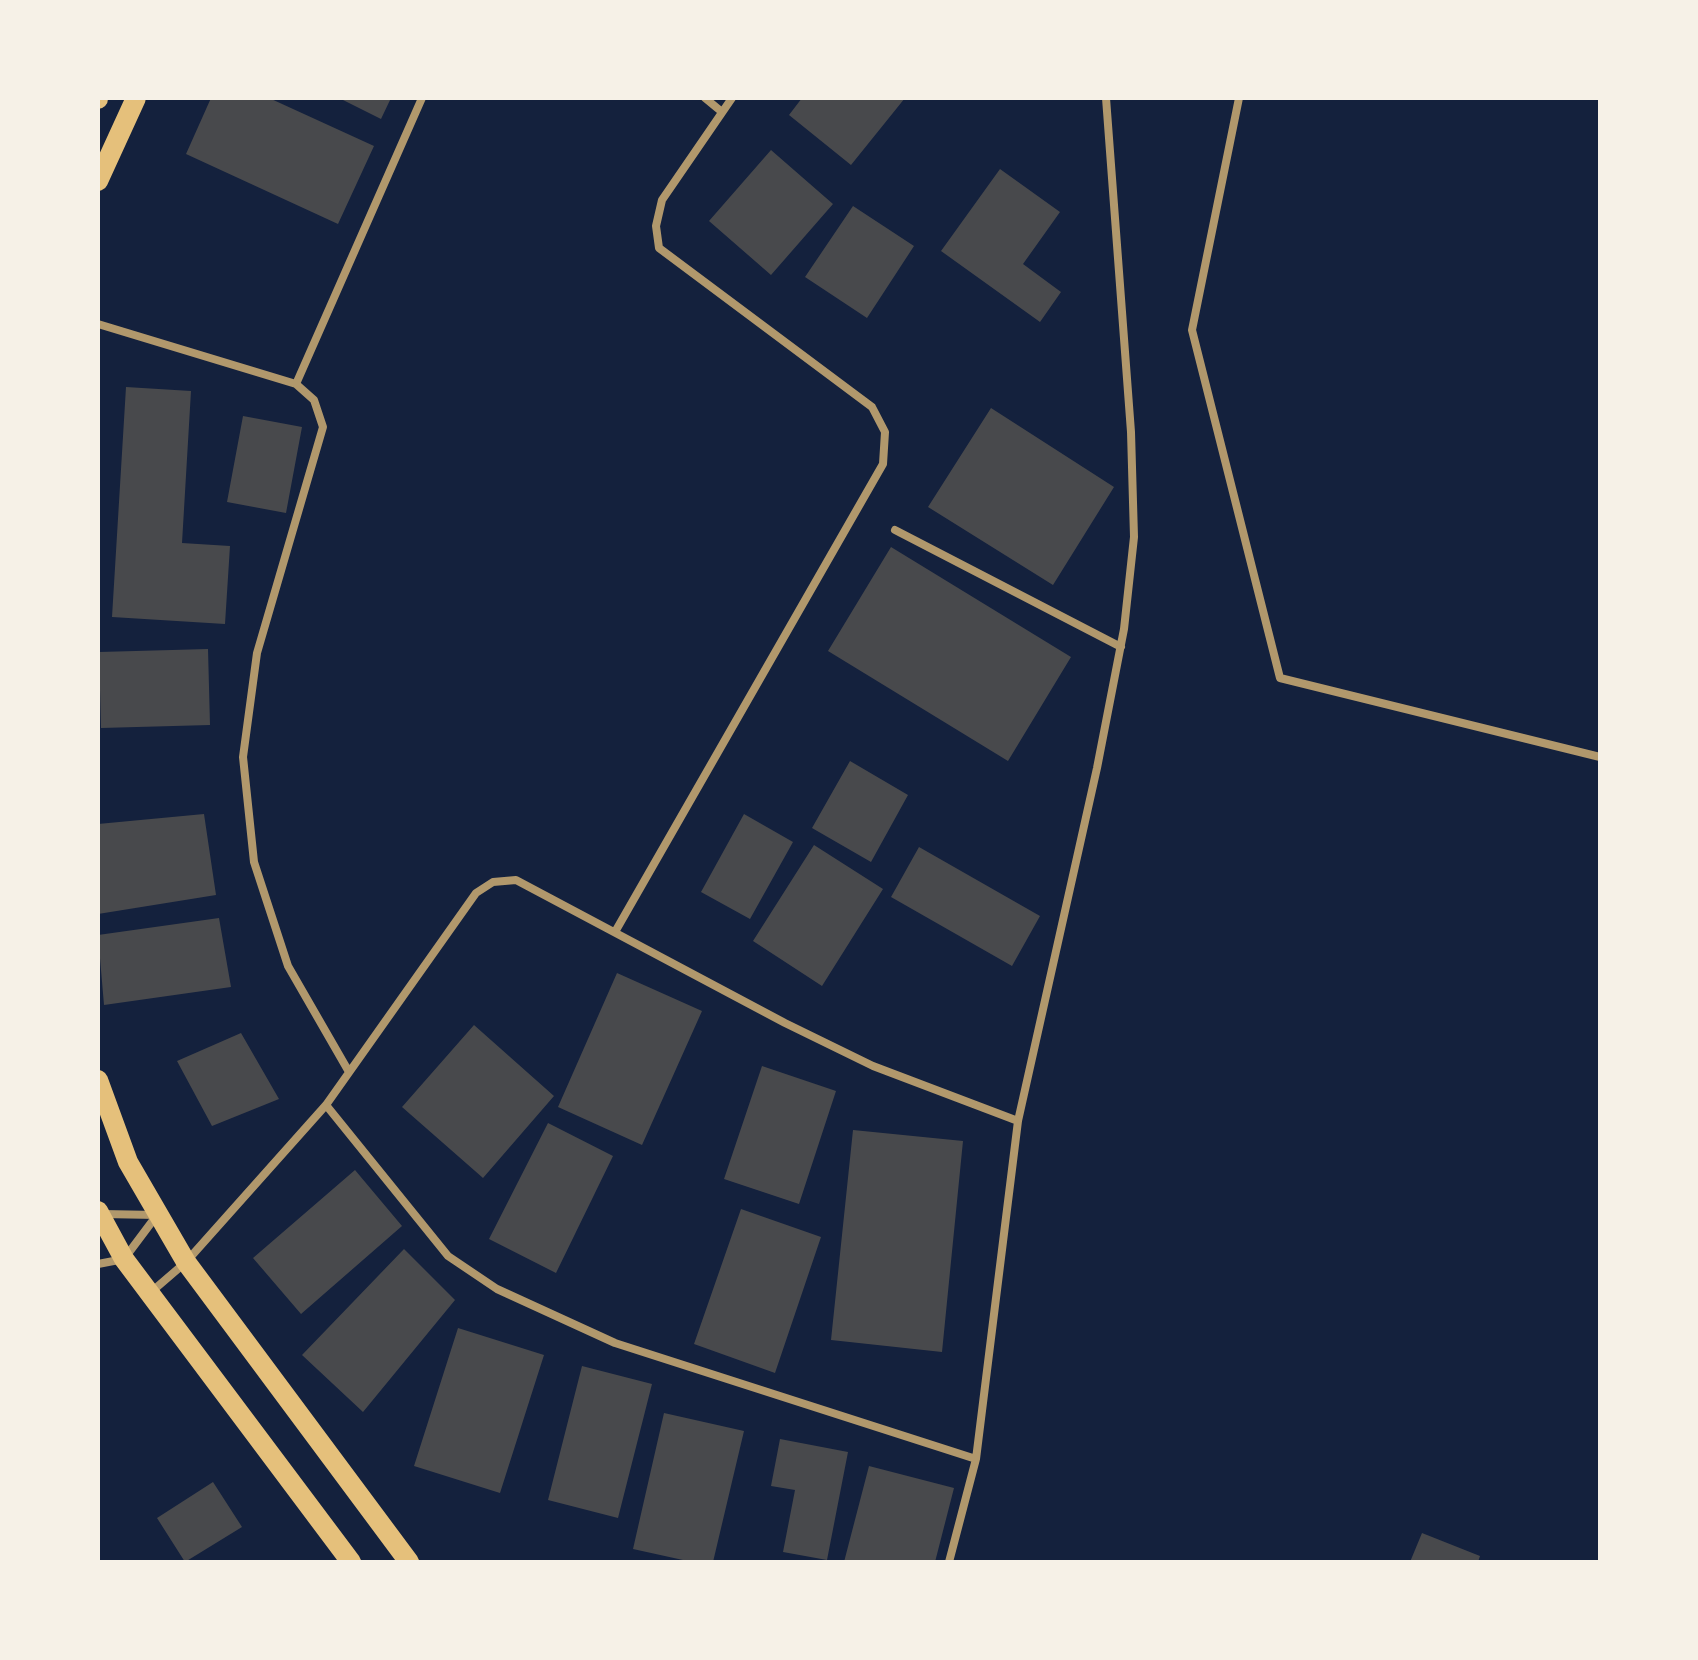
<!DOCTYPE html>
<html>
<head>
<meta charset="utf-8">
<style>
	body { margin:0 }
	#map { position:relative; width:1698px; height:1660px; overflow:hidden; background:#14213d; font-family:"Source Sans 3",sans-serif }
	canvas { display:block }
	.frame { position:absolute; inset:0; border:100px solid #f6f1e7; pointer-events:none }
</style>
</head>
<body>
<div id="map">
<canvas width="1698" height="1660"></canvas>
<div class="frame"></div>
</div>
<script>
const ctx = document.querySelector('canvas').getContext('2d');
ctx.lineJoin = 'round';
function fill(path, color) {
  ctx.fillStyle = color;
  ctx.fill(path, 'evenodd');
}
function poly(rows) {
  const path = new Path2D();
  for (const r of rows) {
    path.moveTo(r[0], r[1]);
    for (let i = 2; i < r.length; i += 2) path.lineTo(r[i], r[i + 1]);
  }
  return path;
}
function trace(path, color, width, dash) {
  ctx.strokeStyle = color;
  ctx.lineWidth = width;
  ctx.lineCap = dash ? 'butt' : 'round';
  ctx.setLineDash(dash || []);
  ctx.stroke(path);
}
fill(poly([
	[211,98,269,98,374,146,338,224,186,154],
	[339,98,391,98,381,119],
	[802,98,905,98,851,165,789,115],
	[771,150,833,204,771,275,709,221],
	[1000,169,1060,212,1023,264,1061,292,1040,322,941,251],
	[853,206,914,246,867,318,805,277],
	[126,387,191,391,182,543,230,546,225,624,112,617],
	[991,408,1114,487,1053,585,928,507],
	[243,416,302,427,286,513,227,502],
	[891,547,1071,657,1008,761,828,651],
	[208,649,210,725,101,728,99,652],
	[850,761,908,795,871,862,812,828],
	[204,814,216,895,98,914,98,824],
	[744,814,793,842,750,919,701,892],
	[814,845,883,889,822,986,753,941],
	[919,847,1040,916,1012,966,891,897],
	[219,918,231,987,104,1005,98,935],
	[617,973,702,1011,642,1145,558,1107],
	[474,1025,554,1096,483,1178,402,1107],
	[241,1033,279,1099,212,1126,177,1061],
	[762,1066,836,1091,799,1204,724,1179],
	[548,1123,613,1156,556,1273,489,1239],
	[853,1130,963,1141,942,1352,831,1340],
	[355,1170,402,1226,301,1314,253,1258],
	[741,1209,821,1237,775,1373,694,1344],
	[404,1249,455,1300,363,1412,302,1355],
	[458,1328,544,1355,500,1493,414,1466],
	[582,1366,652,1384,618,1518,548,1500],
	[664,1413,744,1431,713,1562,692,1562,633,1549],
	[780,1439,848,1452,827,1560,783,1552,795,1490,771,1486],
	[869,1466,954,1488,935,1562,844,1562],
	[213,1482,242,1527,185,1562,157,1518],
	[1422,1533,1480,1556,1478,1562,1410,1562]
]), '#48494c');
trace(poly([
	[705,98,722,112],
	[1239,98,1192,330,1280,678,1600,757],
	[98,324,296,384,314,400,323,427,257,653,243,757,254,862,288,966,349,1072],
	[296,384,422,98],
	[895,530,1121,647],
	[615,932,883,464,885,432,872,407,659,248,656,226,662,200,732,98],
	[326,1105,448,1256,497,1289,615,1343,976,1459],
	[98,1264,124,1259,157,1215,102,1214],
	[150,1293,186,1262,326,1105,476,893,493,882,516,880,785,1023,873,1066,1018,1121],
	[949,1562,976,1459,1018,1121,1097,768,1124,629,1134,537,1131,432,1106,98]
]), '#b1986c', 8);
trace(poly([
	[98,99,98,98],
	[98,181,136,98],
	[98,1080,128,1162,186,1262,409,1562],
	[98,1211,124,1259,351,1562]
]), '#e5c07b', 20);
</script>
</body>
</html>
